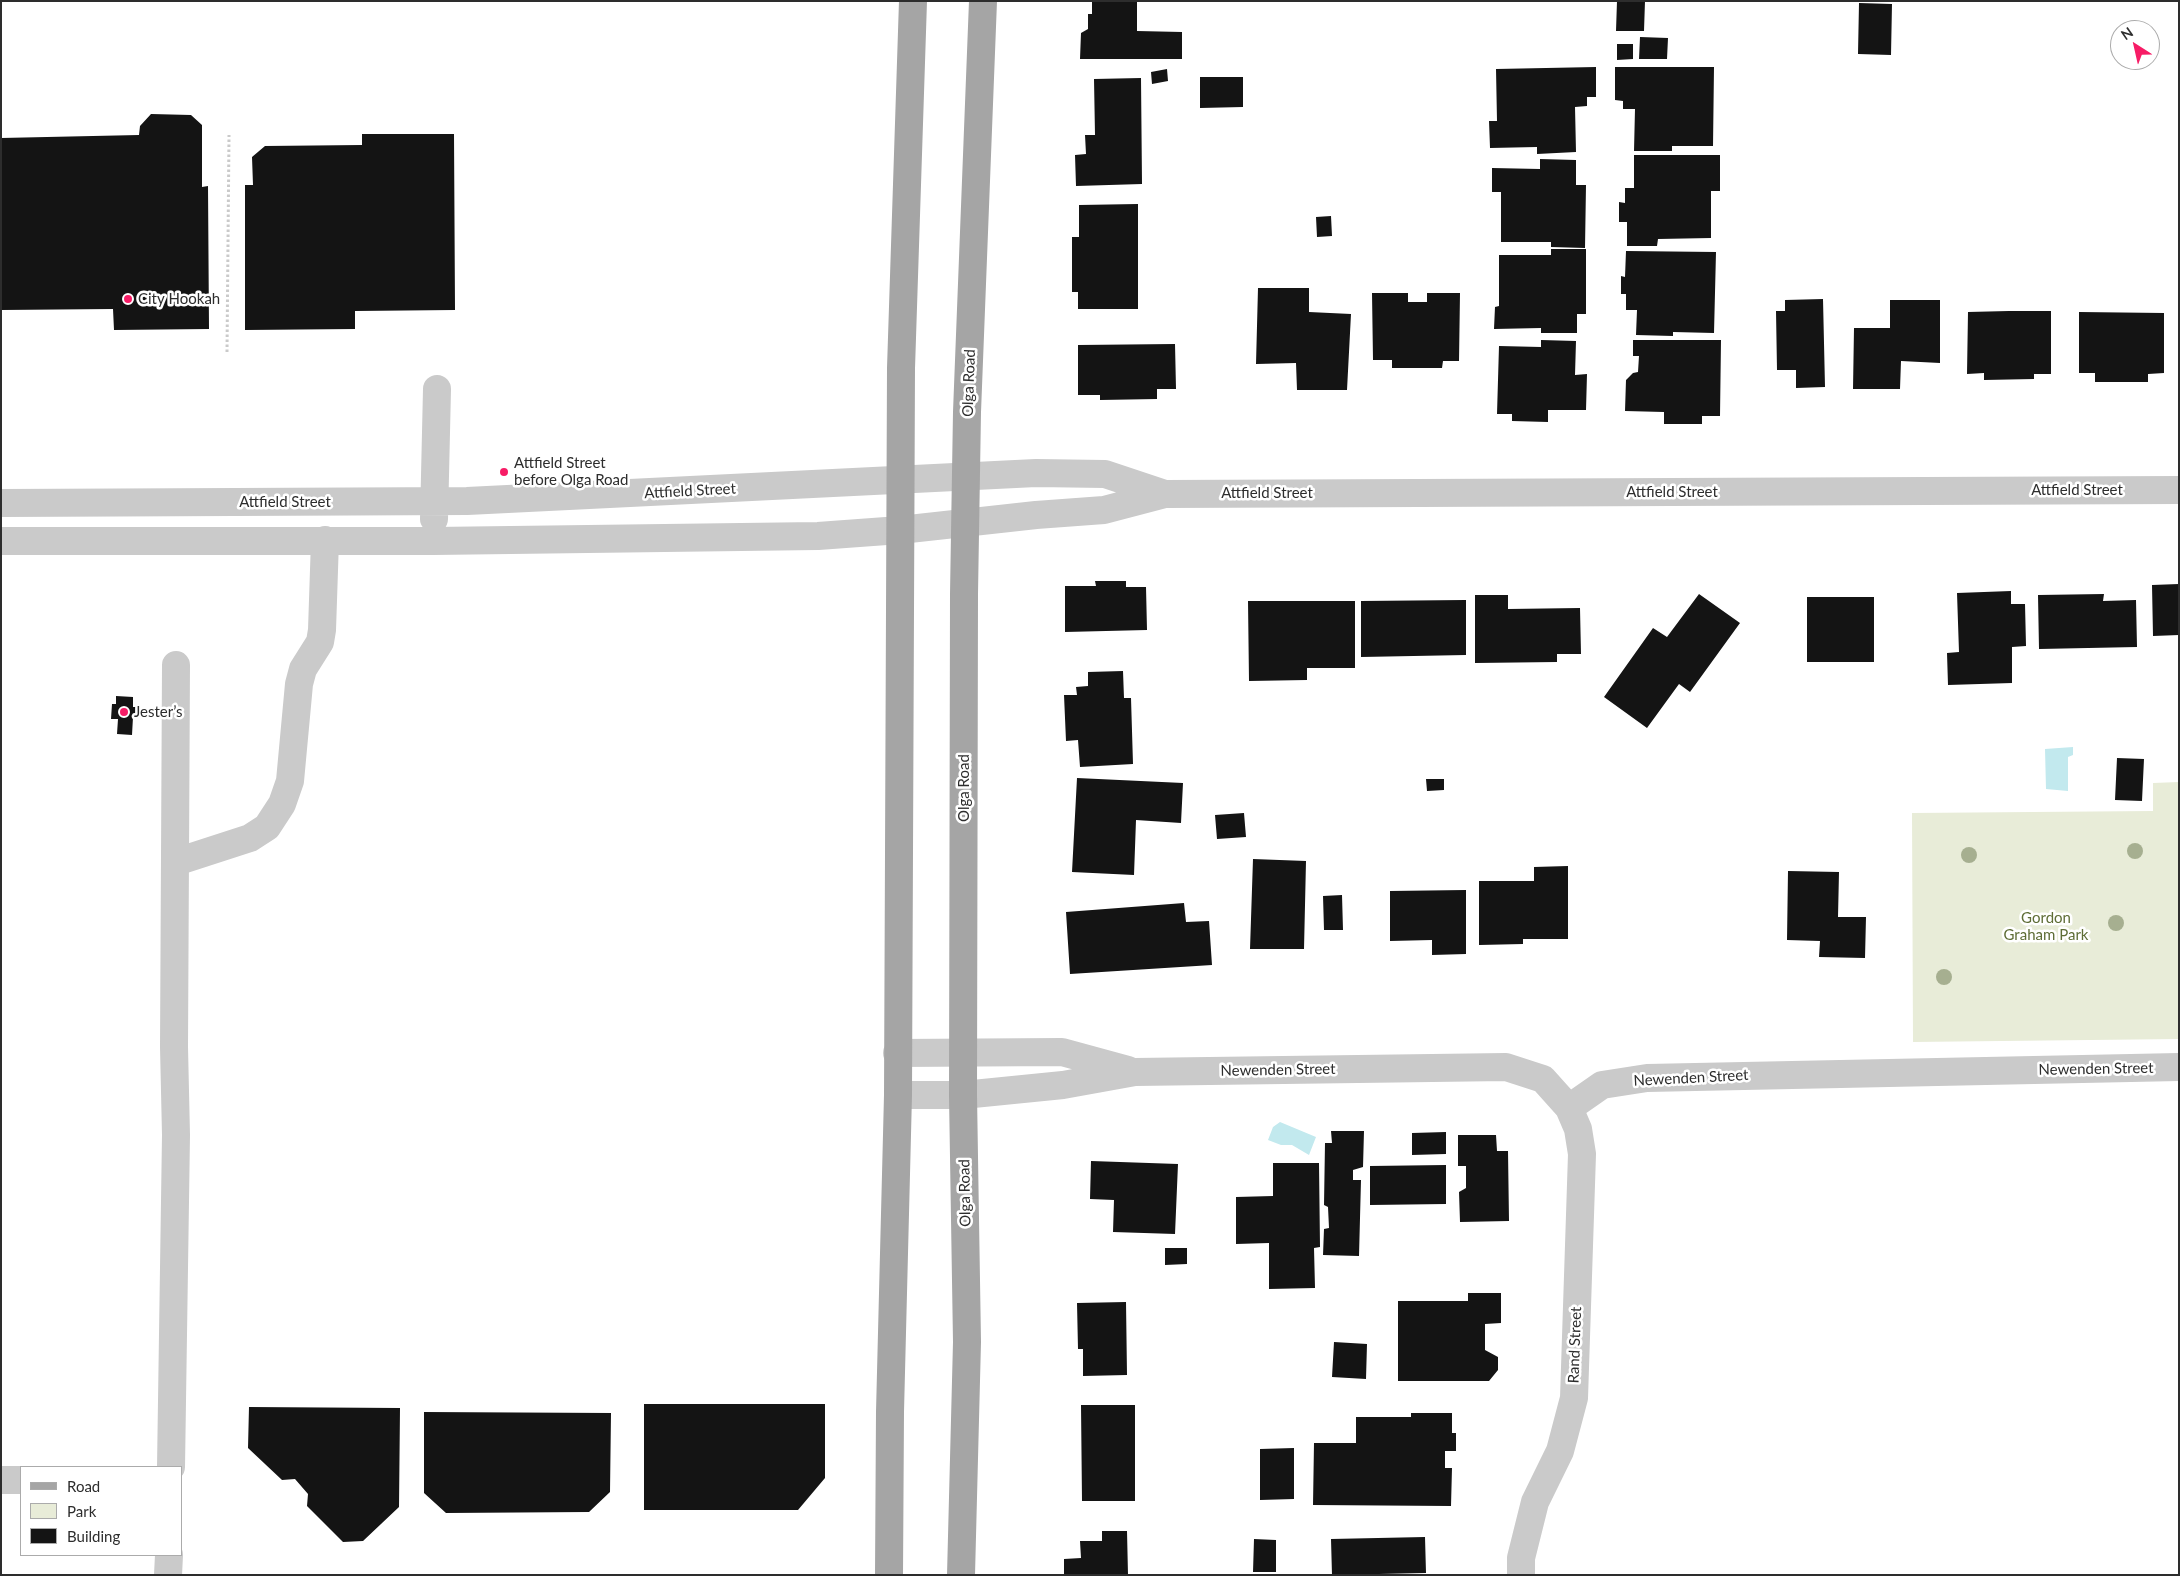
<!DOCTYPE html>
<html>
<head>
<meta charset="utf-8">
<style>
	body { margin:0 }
	#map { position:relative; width:2180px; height:1576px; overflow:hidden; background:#fff; font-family:Lato,sans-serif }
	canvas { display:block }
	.frame { position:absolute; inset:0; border:2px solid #2d2d2d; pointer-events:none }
	.legend { position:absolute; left:20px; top:1466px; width:162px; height:90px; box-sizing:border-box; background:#fff; border:1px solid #ababab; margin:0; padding:6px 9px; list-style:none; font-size:15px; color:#2d2d2d }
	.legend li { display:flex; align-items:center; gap:10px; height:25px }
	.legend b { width:25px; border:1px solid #ababab }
	.north { position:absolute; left:2110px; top:20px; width:50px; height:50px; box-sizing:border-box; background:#fff; border:1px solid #ababab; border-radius:50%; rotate:325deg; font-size:14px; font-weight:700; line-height:20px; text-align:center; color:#2d2d2d }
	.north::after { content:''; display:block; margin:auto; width:18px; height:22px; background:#f71c66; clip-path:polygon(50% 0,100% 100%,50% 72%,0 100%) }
</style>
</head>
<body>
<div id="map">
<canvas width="2180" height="1576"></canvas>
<div class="frame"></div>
<ul class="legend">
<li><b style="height:6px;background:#a5a5a5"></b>Road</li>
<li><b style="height:14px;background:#e8ecd8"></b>Park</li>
<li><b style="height:14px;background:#141414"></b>Building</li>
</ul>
<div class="north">N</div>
</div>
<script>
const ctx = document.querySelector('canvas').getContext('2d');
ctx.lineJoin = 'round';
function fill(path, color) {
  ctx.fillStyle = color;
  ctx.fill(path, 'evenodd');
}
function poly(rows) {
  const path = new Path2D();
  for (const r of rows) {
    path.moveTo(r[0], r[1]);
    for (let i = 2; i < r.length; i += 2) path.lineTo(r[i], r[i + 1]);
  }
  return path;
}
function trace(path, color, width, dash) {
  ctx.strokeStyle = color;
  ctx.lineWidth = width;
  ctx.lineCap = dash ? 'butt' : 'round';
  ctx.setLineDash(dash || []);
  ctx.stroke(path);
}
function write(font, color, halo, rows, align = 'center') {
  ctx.font = font + ' Lato,sans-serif';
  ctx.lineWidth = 5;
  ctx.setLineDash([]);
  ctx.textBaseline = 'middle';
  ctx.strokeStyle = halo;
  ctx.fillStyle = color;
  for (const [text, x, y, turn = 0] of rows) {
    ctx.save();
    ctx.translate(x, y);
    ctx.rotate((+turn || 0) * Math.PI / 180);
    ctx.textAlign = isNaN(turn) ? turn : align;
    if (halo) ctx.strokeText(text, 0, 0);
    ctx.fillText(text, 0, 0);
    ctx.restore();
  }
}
fill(poly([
	[2179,782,2179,1039,1913,1042,1912,813,2153,811,2153,783]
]), '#e8ecd8');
fill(poly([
	[2073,747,2073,755,2068,757,2068,791,2046,789,2045,749],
	[1280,1122,1316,1137,1309,1155,1292,1145,1281,1145,1268,1140,1273,1127]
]), '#c2e9ee');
fill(poly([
	[1092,1,1137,1,1137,31,1182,32,1182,59,1080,59,1081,33,1088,29,1088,14,1092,14],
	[1617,1,1645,1,1644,31,1616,31],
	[1859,3,1892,4,1891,55,1858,54],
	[1640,37,1668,38,1667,59,1639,59],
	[1617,44,1633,44,1633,59,1617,60],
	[1596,67,1596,97,1587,97,1587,106,1575,107,1576,152,1537,154,1537,147,1490,148,1489,121,1497,121,1496,69],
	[1615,67,1714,67,1713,146,1672,146,1672,151,1634,151,1635,109,1623,109,1623,101,1615,100],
	[1167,69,1168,81,1152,84,1151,72],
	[1200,77,1243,77,1243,107,1200,108],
	[1141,78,1142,184,1076,186,1075,155,1086,154,1085,135,1095,135,1094,79],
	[151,114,191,115,202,125,202,187,208,186,209,329,114,330,113,309,1,310,1,138,139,135,140,126],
	[362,134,454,134,455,310,355,311,355,329,245,330,245,185,253,185,252,157,265,146,362,145],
	[1634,155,1720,155,1720,191,1711,191,1711,238,1658,239,1657,246,1627,246,1627,222,1619,222,1619,202,1625,203,1625,188,1634,188],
	[1540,159,1576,160,1576,185,1586,185,1585,248,1551,247,1551,242,1501,242,1501,192,1492,192,1492,168,1540,169],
	[1138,204,1138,309,1078,309,1078,292,1072,292,1072,237,1079,237,1079,205],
	[1331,216,1332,236,1317,237,1316,217],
	[1551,249,1586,249,1586,314,1577,314,1577,333,1541,333,1541,328,1494,329,1495,307,1499,306,1499,255,1551,255],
	[1626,251,1716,252,1714,333,1673,332,1673,336,1636,335,1637,310,1626,310,1626,294,1621,294,1621,276,1625,277],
	[1258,288,1309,288,1309,312,1351,314,1347,390,1297,390,1296,363,1256,364],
	[1372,293,1408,293,1408,302,1427,302,1427,293,1460,293,1459,361,1443,361,1442,368,1392,368,1392,360,1373,360],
	[1823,299,1825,387,1796,388,1796,370,1777,370,1776,311,1785,311,1785,300],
	[1890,300,1940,300,1940,363,1901,361,1900,389,1853,389,1854,328,1890,328],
	[2009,311,2051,311,2051,374,2034,374,2034,379,1984,380,1984,373,1967,374,1968,312],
	[2079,312,2164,313,2164,373,2148,374,2148,382,2095,382,2095,373,2079,373],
	[1541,340,1576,341,1575,375,1587,374,1586,410,1548,410,1548,422,1512,421,1512,414,1497,414,1499,346,1541,347],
	[1633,340,1721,340,1720,416,1702,416,1702,424,1664,424,1664,412,1625,411,1626,380,1633,373,1638,372,1639,356,1633,356],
	[1175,344,1176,389,1157,389,1157,399,1100,400,1100,395,1078,395,1078,345],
	[1095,581,1126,581,1126,587,1146,587,1147,630,1065,632,1065,586,1096,586],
	[2179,584,2179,635,2153,636,2152,585],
	[2011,591,2011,604,2025,604,2026,646,2012,647,2012,683,1948,685,1947,653,1959,652,1957,593],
	[1699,594,1740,623,1690,692,1679,684,1647,728,1604,697,1653,628,1667,637],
	[2104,594,2103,601,2136,600,2137,647,2039,649,2038,595],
	[1475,595,1508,595,1508,609,1580,608,1581,654,1557,654,1557,662,1475,663],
	[1807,597,1874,597,1874,662,1807,662],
	[1466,600,1466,655,1361,657,1361,601],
	[1248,601,1355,601,1355,668,1307,668,1307,680,1249,681],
	[1123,671,1124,698,1131,698,1133,764,1080,767,1078,740,1066,741,1064,695,1077,695,1076,687,1088,686,1088,672],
	[116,696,133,697,133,707,138,707,137,718,133,717,132,735,117,734,118,719,111,719,112,704,116,704],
	[2117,758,2144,759,2142,801,2115,800],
	[1077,778,1183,783,1181,823,1136,820,1134,875,1072,872],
	[1426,779,1444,779,1444,790,1427,791],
	[1244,813,1246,837,1217,839,1215,815],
	[1253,859,1306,861,1304,949,1250,949],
	[1568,866,1568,939,1523,939,1523,944,1479,945,1479,881,1534,881,1534,867],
	[1788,871,1839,872,1838,917,1866,917,1865,958,1819,957,1820,941,1787,940],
	[1466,890,1466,954,1432,955,1432,940,1390,941,1390,891],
	[1342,895,1343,930,1324,930,1323,896],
	[1184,903,1186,922,1209,921,1212,965,1070,974,1066,912],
	[1331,1131,1364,1131,1363,1167,1353,1170,1353,1180,1361,1180,1359,1256,1323,1255,1324,1229,1329,1228,1328,1207,1324,1205,1325,1143,1332,1143],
	[1446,1132,1446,1154,1412,1155,1412,1133],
	[1458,1135,1496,1135,1497,1151,1508,1151,1509,1221,1460,1222,1459,1192,1466,1188,1466,1166,1458,1166],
	[1091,1161,1178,1164,1175,1234,1113,1232,1114,1200,1090,1199],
	[1273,1163,1319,1163,1320,1247,1314,1248,1315,1288,1269,1289,1269,1243,1236,1244,1236,1197,1273,1196],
	[1446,1165,1446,1204,1370,1205,1370,1166],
	[1165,1248,1187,1248,1187,1264,1165,1265],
	[1468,1293,1501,1293,1501,1323,1485,1324,1485,1350,1498,1357,1498,1370,1489,1381,1398,1381,1398,1301,1468,1301],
	[1126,1302,1127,1375,1083,1376,1083,1349,1078,1349,1077,1303],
	[1334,1342,1367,1344,1366,1379,1332,1377],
	[644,1404,825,1404,825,1478,798,1510,644,1510],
	[1081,1405,1135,1405,1135,1501,1082,1501],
	[249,1407,400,1408,399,1507,363,1541,343,1542,307,1506,308,1494,295,1479,282,1480,248,1448],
	[424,1412,611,1413,610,1492,589,1512,446,1513,424,1493],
	[1411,1413,1452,1413,1452,1433,1456,1433,1456,1451,1445,1451,1445,1468,1452,1468,1451,1506,1313,1505,1314,1443,1356,1443,1356,1417,1411,1417],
	[1294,1448,1294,1499,1260,1500,1260,1449],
	[1102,1531,1127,1531,1128,1575,1064,1575,1064,1559,1081,1558,1080,1541,1102,1541],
	[1425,1537,1426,1573,1332,1575,1331,1539],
	[1254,1539,1276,1540,1276,1572,1253,1572]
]), '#141414');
trace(poly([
	[227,352,229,135]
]), '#cacaca', 3, [2.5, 2.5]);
trace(poly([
	[1,503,467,501,1036,473,1105,474,1165,494],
	[434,519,437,389],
	[1,541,434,541,818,536,900,530,1036,515,1104,510,1165,494,2179,490],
	[176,862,250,838,267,827,282,804,290,781,299,684,303,669,320,642,322,630,325,540],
	[897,1053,1062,1052,1128,1070],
	[898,1095,963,1095,1063,1085,1135,1072,1506,1067,1543,1079,1569,1108,1578,1129,1582,1154,1574,1398,1560,1451,1535,1502,1521,1558,1521,1575],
	[1569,1108,1602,1085,1647,1078,2179,1067],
	[171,1467,176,1135,174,1047,176,665],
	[1,1480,21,1480],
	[168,1575,169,1555]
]), '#cacaca', 28);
trace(poly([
	[889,1575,890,1412,898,1095,901,368,913,1],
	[961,1575,967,1342,963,1095,964,594,967,412,983,1]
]), '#a5a5a5', 28);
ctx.fillStyle = '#a6af90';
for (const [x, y] of [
	[2135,851],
	[1969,855],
	[2116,923],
	[1944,977]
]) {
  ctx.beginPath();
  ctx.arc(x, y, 8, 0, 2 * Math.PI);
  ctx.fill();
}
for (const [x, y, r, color] of [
	[128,299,5,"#f71c66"],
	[504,472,5,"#f71c66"],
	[124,712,5,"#f71c66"]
]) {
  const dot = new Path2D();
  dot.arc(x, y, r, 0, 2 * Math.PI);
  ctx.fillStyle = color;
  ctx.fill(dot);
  trace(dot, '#fff', 2);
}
write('15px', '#2d2d2d', '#fff', [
	["City Hookah",138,299],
	["Attfield Street",514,463],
	["before Olga Road",514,480],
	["Jester’s",134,712]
], 'left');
write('15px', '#2d2d2d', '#fff', [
	["Olga Road",969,383,-88],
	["Attfield Street",2077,490],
	["Attfield Street",690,491,-3],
	["Attfield Street",1672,492],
	["Attfield Street",1267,493],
	["Attfield Street",285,502],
	["Olga Road",964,788,-90],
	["Newenden Street",2096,1069,-1],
	["Newenden Street",1278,1070,-1],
	["Newenden Street",1691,1078,-3],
	["Olga Road",965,1193,-91],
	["Rand Street",1575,1345,-88]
]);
write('15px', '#5e6d36', '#fff', [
	["Gordon",2046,918],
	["Graham Park",2046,935]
]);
</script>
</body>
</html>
